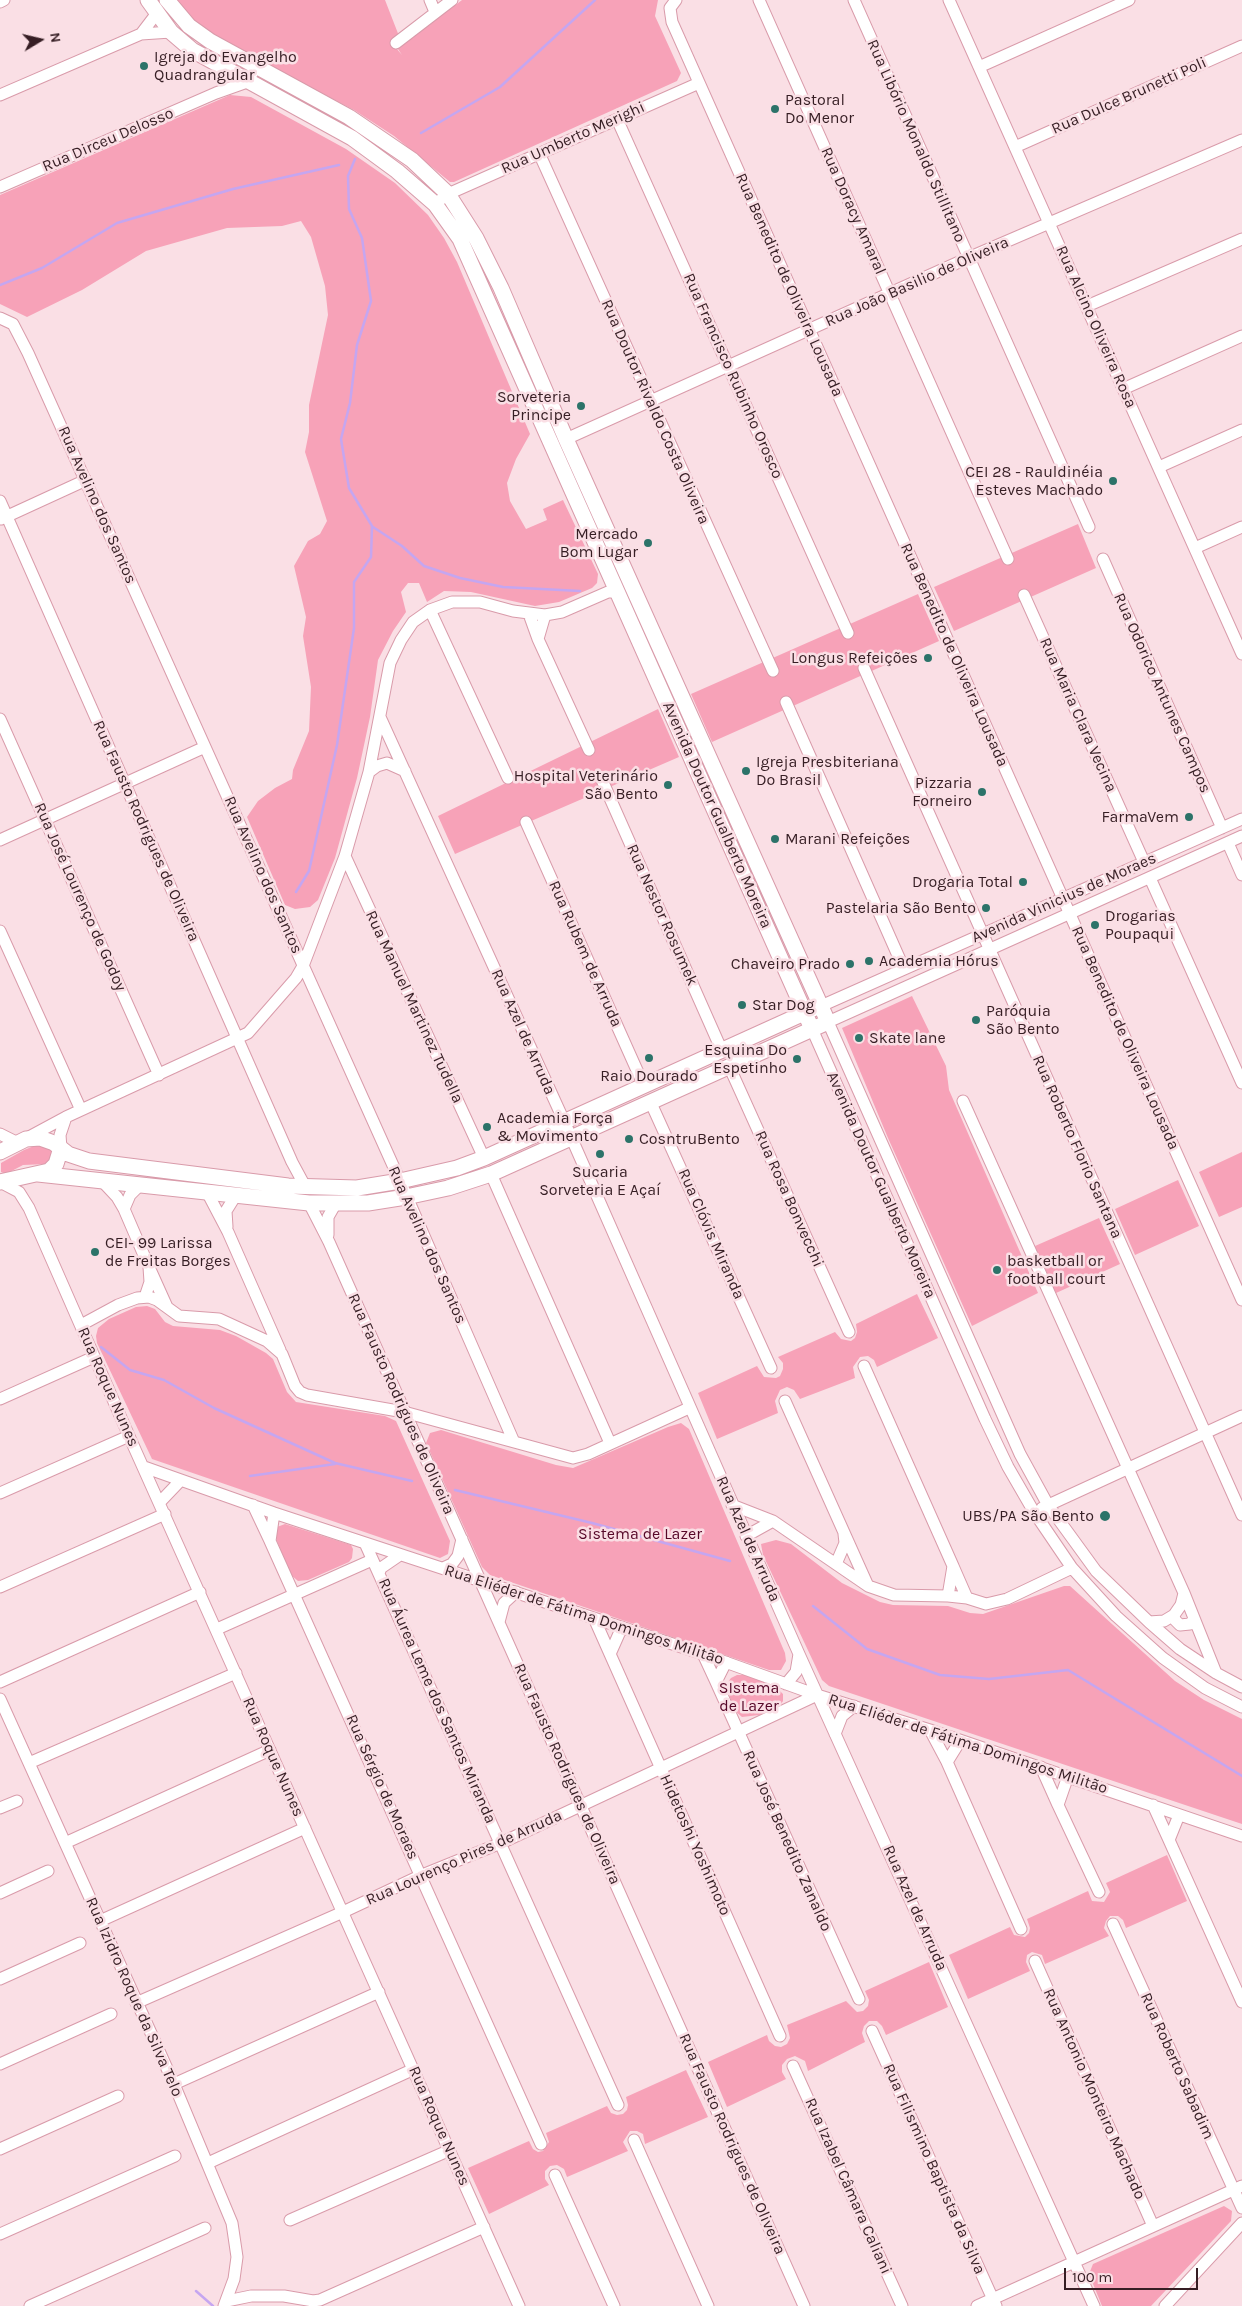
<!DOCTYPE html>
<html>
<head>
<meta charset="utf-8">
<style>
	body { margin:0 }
	#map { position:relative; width:1242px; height:2306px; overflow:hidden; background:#fadfe5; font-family:Karla,sans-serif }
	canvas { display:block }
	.north { position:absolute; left:15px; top:15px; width:50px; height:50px; -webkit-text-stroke:4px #fadfe5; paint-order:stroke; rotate:81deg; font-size:14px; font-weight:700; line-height:20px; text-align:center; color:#361e24 }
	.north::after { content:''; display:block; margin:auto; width:18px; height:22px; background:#361e24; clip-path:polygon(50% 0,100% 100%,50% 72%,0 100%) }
	.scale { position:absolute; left:1064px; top:2268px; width:134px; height:22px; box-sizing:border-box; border:2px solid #361e24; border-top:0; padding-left:6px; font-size:15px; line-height:18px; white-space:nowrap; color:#361e24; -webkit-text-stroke:4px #fadfe5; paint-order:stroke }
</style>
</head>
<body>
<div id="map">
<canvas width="1242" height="2306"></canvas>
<div class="north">N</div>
<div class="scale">100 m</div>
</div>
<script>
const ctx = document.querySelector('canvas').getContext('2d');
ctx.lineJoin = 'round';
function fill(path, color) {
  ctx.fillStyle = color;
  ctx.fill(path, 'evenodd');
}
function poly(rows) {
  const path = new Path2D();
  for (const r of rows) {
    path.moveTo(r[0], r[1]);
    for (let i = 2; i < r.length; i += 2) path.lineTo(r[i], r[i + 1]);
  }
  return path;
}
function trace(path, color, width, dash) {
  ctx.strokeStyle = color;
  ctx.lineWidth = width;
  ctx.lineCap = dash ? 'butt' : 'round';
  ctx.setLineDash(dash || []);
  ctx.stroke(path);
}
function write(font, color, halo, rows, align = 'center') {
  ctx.font = font + ' Karla,sans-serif';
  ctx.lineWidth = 5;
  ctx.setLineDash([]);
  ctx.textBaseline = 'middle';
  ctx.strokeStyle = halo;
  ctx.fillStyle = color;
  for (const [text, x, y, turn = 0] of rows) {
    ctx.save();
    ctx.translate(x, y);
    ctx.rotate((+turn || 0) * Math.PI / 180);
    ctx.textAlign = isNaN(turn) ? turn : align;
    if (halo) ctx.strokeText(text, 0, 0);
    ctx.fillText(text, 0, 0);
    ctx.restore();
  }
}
fill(poly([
	[177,0,385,0,399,36,391,42,402,55,398,49,462,0,658,0,655,16,681,73,677,81,454,182,450,182,394,136,354,110,229,45,193,20],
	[230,95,251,97,346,149,395,183,428,215,444,238,457,262,530,434,516,459,507,483,510,501,526,529,547,520,543,509,563,500,598,574,597,583,592,588,559,602,535,606,471,592,444,591,427,602,419,583,408,583,401,592,406,612,393,631,378,660,370,717,357,778,335,858,318,900,310,907,295,909,285,905,247,817,258,801,275,788,292,779,293,770,309,731,311,687,303,636,306,617,294,566,308,541,320,534,327,521,305,452,309,432,309,405,328,315,325,286,311,237,301,221,282,226,227,228,146,251,82,290,27,317,0,304,0,195],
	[443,203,447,203,458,218,478,258,556,436,554,436],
	[561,447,564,449,621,582,560,449],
	[1078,524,1096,568,954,631,934,587],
	[918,594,939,641,712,742,691,694],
	[658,709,679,757,455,854,438,816],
	[912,996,946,1066,949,1090,1038,1293,972,1326,888,1138,842,1028],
	[39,1144,53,1151,54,1157,47,1164,23,1165,6,1174,1,1172,1,1163,24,1150],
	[1242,1152,1242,1207,1219,1217,1199,1172],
	[1178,1180,1199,1226,1135,1255,1115,1209],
	[1099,1218,1120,1264,1056,1293,1035,1246],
	[917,1294,938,1338,877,1367,874,1360,868,1356,860,1357,853,1367,855,1378,800,1399,794,1390,787,1387,780,1390,775,1401,778,1413,717,1439,698,1393,757,1366,764,1377,776,1378,780,1376,783,1369,783,1363,778,1357,835,1332,841,1339,851,1341,855,1338,857,1332,856,1324],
	[147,1306,155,1309,165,1322,173,1326,220,1330,236,1336,266,1353,273,1359,287,1392,296,1402,385,1416,396,1421,450,1541,448,1554,440,1558,152,1459,97,1343,96,1336,98,1328,109,1319,136,1307],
	[681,1423,689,1429,785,1653,786,1661,781,1670,769,1670,490,1575,482,1567,426,1443,430,1433,441,1430,556,1465,573,1468,668,1427],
	[285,1524,351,1545,353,1549,352,1558,349,1562,308,1580,298,1581,291,1575,277,1541,275,1532,277,1527],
	[776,1540,791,1544,842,1583,880,1602,893,1605,948,1606,970,1613,983,1614,1064,1586,1070,1586,1175,1681,1204,1700,1242,1719,1242,1824,829,1686,822,1680,763,1555,761,1544],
	[737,1675,745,1675,774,1685,783,1694,783,1701,779,1707,759,1715,742,1717,735,1711,728,1692,728,1682,731,1678],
	[1167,1855,1187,1901,1126,1928,1123,1920,1118,1916,1110,1916,1106,1921,1104,1928,1109,1936,1045,1964,1042,1955,1032,1952,1027,1955,1026,1962,1030,1971,968,1999,949,1955,1010,1927,1014,1935,1025,1937,1029,1933,1030,1928,1027,1919,1088,1891,1092,1901,1104,1902,1110,1892,1106,1883],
	[929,1962,948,2007,886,2035,882,2026,877,2021,869,2021,864,2026,862,2033,865,2042,808,2071,805,2061,795,2056,787,2059,782,2065,782,2072,786,2079,727,2107,708,2062,767,2035,769,2041,775,2046,781,2047,787,2044,790,2038,787,2025,846,2001,857,2012,863,2011,868,2006,869,2000,865,1991],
	[686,2070,708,2117,645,2144,643,2134,637,2131,630,2131,623,2142,628,2151,567,2177,564,2169,557,2165,550,2166,545,2171,545,2179,549,2185,489,2214,468,2168,529,2141,533,2149,538,2152,543,2151,549,2142,546,2133,607,2106,611,2113,617,2115,623,2114,627,2110,628,2105,626,2097],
	[1224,2206,1232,2211,1231,2221,1151,2306,1102,2306,1089,2274,1093,2264]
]), '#f7a2b8');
trace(poly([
	[421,133,500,87,595,0],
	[0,285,42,268,117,223,233,189,339,165],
	[373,527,402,546,424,566,460,578,503,587,580,591],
	[296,892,309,871,337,745,354,628,354,582,371,557,372,526,349,488,341,439,350,403,357,345,371,301,362,238,349,209,348,176,355,159],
	[101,1347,130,1370,164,1380,214,1408,335,1463,412,1481],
	[250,1476,335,1464],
	[455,1490,592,1523,730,1561],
	[813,1606,867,1649,940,1675,989,1679,1068,1670,1242,1776],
	[196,2291,213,2306]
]), '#c5a6f0', 2.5);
const minor = poly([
	[430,0,435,12],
	[676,0,670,8,672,22,1242,1300],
	[759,0,1008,559],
	[854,0,1089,527],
	[949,0,1242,654],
	[0,2,4,0],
	[157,13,141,34,171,32],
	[396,43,452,0],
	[979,67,1129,0],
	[0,95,141,34],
	[617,119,848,633],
	[1015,147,1242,46],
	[539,153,773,671],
	[0,187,216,93,247,82,256,67],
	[435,204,448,194,699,83],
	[1087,306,1242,239],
	[0,318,13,324,28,353,400,1181,514,1442],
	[1123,389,1242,336],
	[566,439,968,258,1242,140],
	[1159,467,1242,430],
	[0,501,292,1162,306,1188],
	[1,519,86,480],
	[1195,548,1242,527],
	[1103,559,1222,828],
	[1024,595,1144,862],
	[430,610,508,778],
	[529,614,538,639,545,615],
	[538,639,589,750],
	[864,668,1242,1515],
	[786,702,904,969],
	[380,717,564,1121,799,1654,1094,2306],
	[0,719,159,1075],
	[369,772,377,766,387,763,405,771],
	[602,780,722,1051],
	[526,822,644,1086],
	[1242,836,828,1022,1020,1454,1048,1505,1096,1571,1149,1622,1180,1649,1216,1673,1242,1687],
	[0,840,205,747],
	[1228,843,1242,875],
	[345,856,484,1158],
	[1150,878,1242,1083],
	[0,931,81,1110],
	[821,1006,1242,819],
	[812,1029,985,1419,1008,1467,1034,1512,1072,1568,1116,1616,1163,1658,1205,1688,1242,1707],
	[729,1066,849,1332],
	[650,1101,771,1368],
	[963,1101,1184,1593,1216,1673],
	[0,1134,18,1143],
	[27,1138,66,1117,248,1033,296,978,303,966,345,856,369,772,390,663,401,640,413,622,430,610,452,602,480,602,513,611,545,615,562,612,608,592,617,592],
	[61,1148,60,1135,66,1117],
	[491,1174,610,1443],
	[102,1181,117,1197,124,1209,130,1195,140,1185],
	[0,1182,19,1192,29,1208,129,1436,519,2306],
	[207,1192,228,1232,280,1350],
	[309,1203,329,1242,804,2306],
	[124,1209,149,1267],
	[227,1227,226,1211,236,1195],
	[328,1235,328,1217,336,1203],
	[145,1297,150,1282,149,1267,167,1307],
	[81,1325,118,1305,137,1298,149,1297,157,1300,179,1316,219,1319,267,1341,282,1354,295,1386,300,1392,307,1395,404,1412,573,1458,588,1454,689,1408],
	[864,1366,953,1566],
	[0,1399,94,1357],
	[785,1401,868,1586],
	[144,1467,274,1513,703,1654,817,1695,930,1730,1242,1836],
	[0,1493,129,1436],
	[160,1502,181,1480],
	[253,1505,270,1541,274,1513],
	[732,1505,773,1521,746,1536],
	[1042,1508,1242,1416],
	[773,1521,868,1586,894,1595,948,1596,967,1598,986,1604,1007,1599,1072,1568],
	[270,1541,541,2144],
	[365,1543,618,2105],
	[836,1564,845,1543,844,1534],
	[443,1568,452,1564,458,1556,462,1539],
	[379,1573,381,1568,400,1555],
	[0,1587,165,1514],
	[948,1596,953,1566,967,1598],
	[1174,1615,1175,1620,1180,1625,1190,1624,1194,1619],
	[594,1618,610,1654,622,1627],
	[499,1622,504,1603,516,1592],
	[1149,1622,1164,1621,1174,1615,1181,1605,1184,1593],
	[217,1629,372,1560],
	[610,1654,780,2036],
	[703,1654,716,1682,726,1662],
	[0,1682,200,1592],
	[716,1682,859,1999],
	[786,1684,796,1672,799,1654],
	[0,1699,174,2084,232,2223,237,2257,234,2279,224,2306],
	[930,1730,947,1762,960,1741],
	[835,1734,842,1716,854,1706],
	[947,1762,1021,1929],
	[29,1763,236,1673],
	[1041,1767,1058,1805,1068,1776],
	[1058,1805,1099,1892],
	[1153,1805,1169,1840,1179,1815],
	[0,1808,17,1801],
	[1169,1840,1242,2002],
	[65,1843,270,1750],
	[0,1893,48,1871],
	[100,1921,305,1828],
	[1113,1924,1242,2208],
	[1035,1961,1153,2226],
	[0,1979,80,1943],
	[136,2003,343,1912,422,1875,501,1843,817,1695],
	[872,2031,996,2306],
	[0,2064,111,2014],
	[793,2066,902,2306],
	[174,2084,379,1992],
	[634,2140,708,2306],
	[0,2149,118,2096],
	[208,2163,414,2069],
	[555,2175,614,2306],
	[290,2220,450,2150],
	[0,2234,175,2156],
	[227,2301,251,2296,284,2296,313,2301,320,2300,484,2227],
	[30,2306,205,2228],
	[977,2306,1242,2186],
	[1165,2306,1242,2223]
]);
const major = poly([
	[148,0,171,32,192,50,352,138,397,171,435,204,460,239,812,1029],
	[0,1152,26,1139,40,1138,54,1143,68,1154,89,1161,288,1186,357,1188,400,1181,457,1168,484,1158,813,1009],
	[38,1174,309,1203,368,1203,406,1197,448,1188,491,1174,828,1022,566,439,501,288,476,238,448,194,412,160,349,117,210,41,189,26,167,0],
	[0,1182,49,1171,56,1164,61,1148]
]);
trace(minor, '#d99baa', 13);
trace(major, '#d99baa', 17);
trace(minor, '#fff', 11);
trace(major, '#fff', 15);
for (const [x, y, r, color] of [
	[144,66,5,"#2c7369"],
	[775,109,5,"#2c7369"],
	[581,406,5,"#2c7369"],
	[1113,481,5,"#2c7369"],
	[648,543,5,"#2c7369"],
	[928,658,5,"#2c7369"],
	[746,771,5,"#2c7369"],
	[668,785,5,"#2c7369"],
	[982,792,5,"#2c7369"],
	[1189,817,5,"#2c7369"],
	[775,839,5,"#2c7369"],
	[1023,882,5,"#2c7369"],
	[986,908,5,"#2c7369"],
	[1095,925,5,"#2c7369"],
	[869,961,5,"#2c7369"],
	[850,964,5,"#2c7369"],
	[742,1005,5,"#2c7369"],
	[976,1020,5,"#2c7369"],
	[859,1038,5,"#2c7369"],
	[649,1058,5,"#2c7369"],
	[797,1059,5,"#2c7369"],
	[487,1127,5,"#2c7369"],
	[629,1139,5,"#2c7369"],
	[600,1154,5,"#2c7369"],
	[95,1252,5,"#2c7369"],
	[997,1270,5,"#2c7369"],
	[1105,1516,6,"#2c7369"]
]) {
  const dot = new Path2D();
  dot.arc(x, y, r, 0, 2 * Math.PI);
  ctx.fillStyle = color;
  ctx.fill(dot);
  trace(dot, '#fadfe5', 2);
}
write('16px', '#361e24', '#fadfe5', [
	["Igreja do Evangelho",154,57],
	["Quadrangular",154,75],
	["Pastoral",785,100],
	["Do Menor",785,118],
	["Sorveteria",571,397,"right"],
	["Principe",571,415,"right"],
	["CEI 28 - Rauldinéia",1103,472,"right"],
	["Esteves Machado",1103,490,"right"],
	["Mercado",638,534,"right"],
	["Bom Lugar",638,552,"right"],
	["Longus Refeições",918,658,"right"],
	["Igreja Presbiteriana",756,762],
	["Do Brasil",756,780],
	["Hospital Veterinário",658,776,"right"],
	["São Bento",658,794,"right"],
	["Pizzaria",972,783,"right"],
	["Forneiro",972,801,"right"],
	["FarmaVem",1179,817,"right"],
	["Marani Refeições",785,839],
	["Drogaria Total",1013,882,"right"],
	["Pastelaria São Bento",976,908,"right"],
	["Drogarias",1105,916],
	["Poupaqui",1105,934],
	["Academia Hórus",879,961],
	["Chaveiro Prado",840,964,"right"],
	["Star Dog",752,1005],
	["Paróquia",986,1011],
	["São Bento",986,1029],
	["Skate lane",869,1038],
	["Esquina Do",787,1050,"right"],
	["Espetinho",787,1068,"right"],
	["Raio Dourado",649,1076,"center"],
	["Academia Força",497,1118],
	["& Movimento",497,1136],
	["CosntruBento",639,1139],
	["Sucaria",600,1172,"center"],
	["Sorveteria E Açaí",600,1190,"center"],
	["CEI- 99 Larissa",105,1243],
	["de Freitas Borges",105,1261],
	["basketball or",1007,1261],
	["football court",1007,1279],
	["UBS/PA São Bento",1094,1516,"right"]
], 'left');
write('16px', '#361e24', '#fadfe5', [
	["Rua Dulce Brunetti Poli",1129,96,-24],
	["Rua Umberto Merighi",573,138,-24],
	["Rua Dirceu Delosso",108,140,-23],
	["Rua Libório Monaldo Stillitano",916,141,66],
	["Rua Doracy Amaral",853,211,66],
	["Rua João Basilio de Oliveira",917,282,-24],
	["Rua Benedito de Oliveira Lousada",789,285,66],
	["Rua Alcino Oliveira Rosa",1096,327,66],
	["Rua Francisco Rubinho Orosco",733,376,66],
	["Rua Doutor Rivaldo Costa Oliveira",655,412,66],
	["Rua Avelino dos Santos",97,505,66],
	["Rua Benedito de Oliveira Lousada",954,655,66],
	["Rua Odorico Antunes Campos",1162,693,66],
	["Rua Maria Clara Vecina",1078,715,66],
	["Avenida Doutor Gualberto Moreira",717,815,66],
	["Rua Fausto Rodrigues de Oliveira",146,831,66],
	["Rua Avelino dos Santos",263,875,66],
	["Rua José Lourenço de Godoy",80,897,66],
	["Avenida Vinicius de Moraes",1064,898,-24],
	["Rua Nestor Rosumek",662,915,66],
	["Rua Rubem de Arruda",585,954,66],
	["Rua Manuel Martinez Tudella",414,1007,65],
	["Rua Azel de Arruda",523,1032,66],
	["Rua Benedito de Oliveira Lousada",1125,1038,66],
	["Rua Roberto Florio Santana",1077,1147,66],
	["Avenida Doutor Gualberto Moreira",881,1185,66],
	["Rua Rosa Bonvecchi",789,1199,66],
	["Rua Clóvis Miranda",711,1234,66],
	["Rua Avelino dos Santos",427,1245,66],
	["Rua Roque Nunes",108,1387,66],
	["Rua Fausto Rodrigues de Oliveira",401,1404,66],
	["Rua Azel de Arruda",748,1539,66],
	["Rua Eliéder de Fátima Domingos Militão",584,1615,18],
	["Rua Áurea Leme dos Santos Miranda",437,1701,66],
	["Rua Eliéder de Fátima Domingos Militão",968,1744,18],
	["Rua Roque Nunes",273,1757,66],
	["Rua Fausto Rodrigues de Oliveira",567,1774,66],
	["Rua Sérgio de Moraes",382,1787,66],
	["Rua José Benedito Zanaldo",787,1841,66],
	["Hidetoshi Yoshimoto",695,1845,66],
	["Rua Lourenço Pires de Arruda",464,1858,-24],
	["Rua Azel de Arruda",915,1908,66],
	["Rua Izidro Roque da Silva Telo",134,1997,66],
	["Rua Roberto Sabadim",1177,2066,66],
	["Rua Antonio Monteiro Machado",1094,2094,66],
	["Rua Roque Nunes",439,2126,66],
	["Rua Fausto Rodrigues de Oliveira",732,2144,66],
	["Rua Filismino Baptista da Silva",934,2169,66],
	["Rua Izabel Câmara Caliani",848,2186,66]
]);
write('16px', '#560728', '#fadfe5', [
	["Sistema de Lazer",640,1534],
	["SIstema",749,1688],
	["de Lazer",749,1706]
]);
</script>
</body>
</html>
